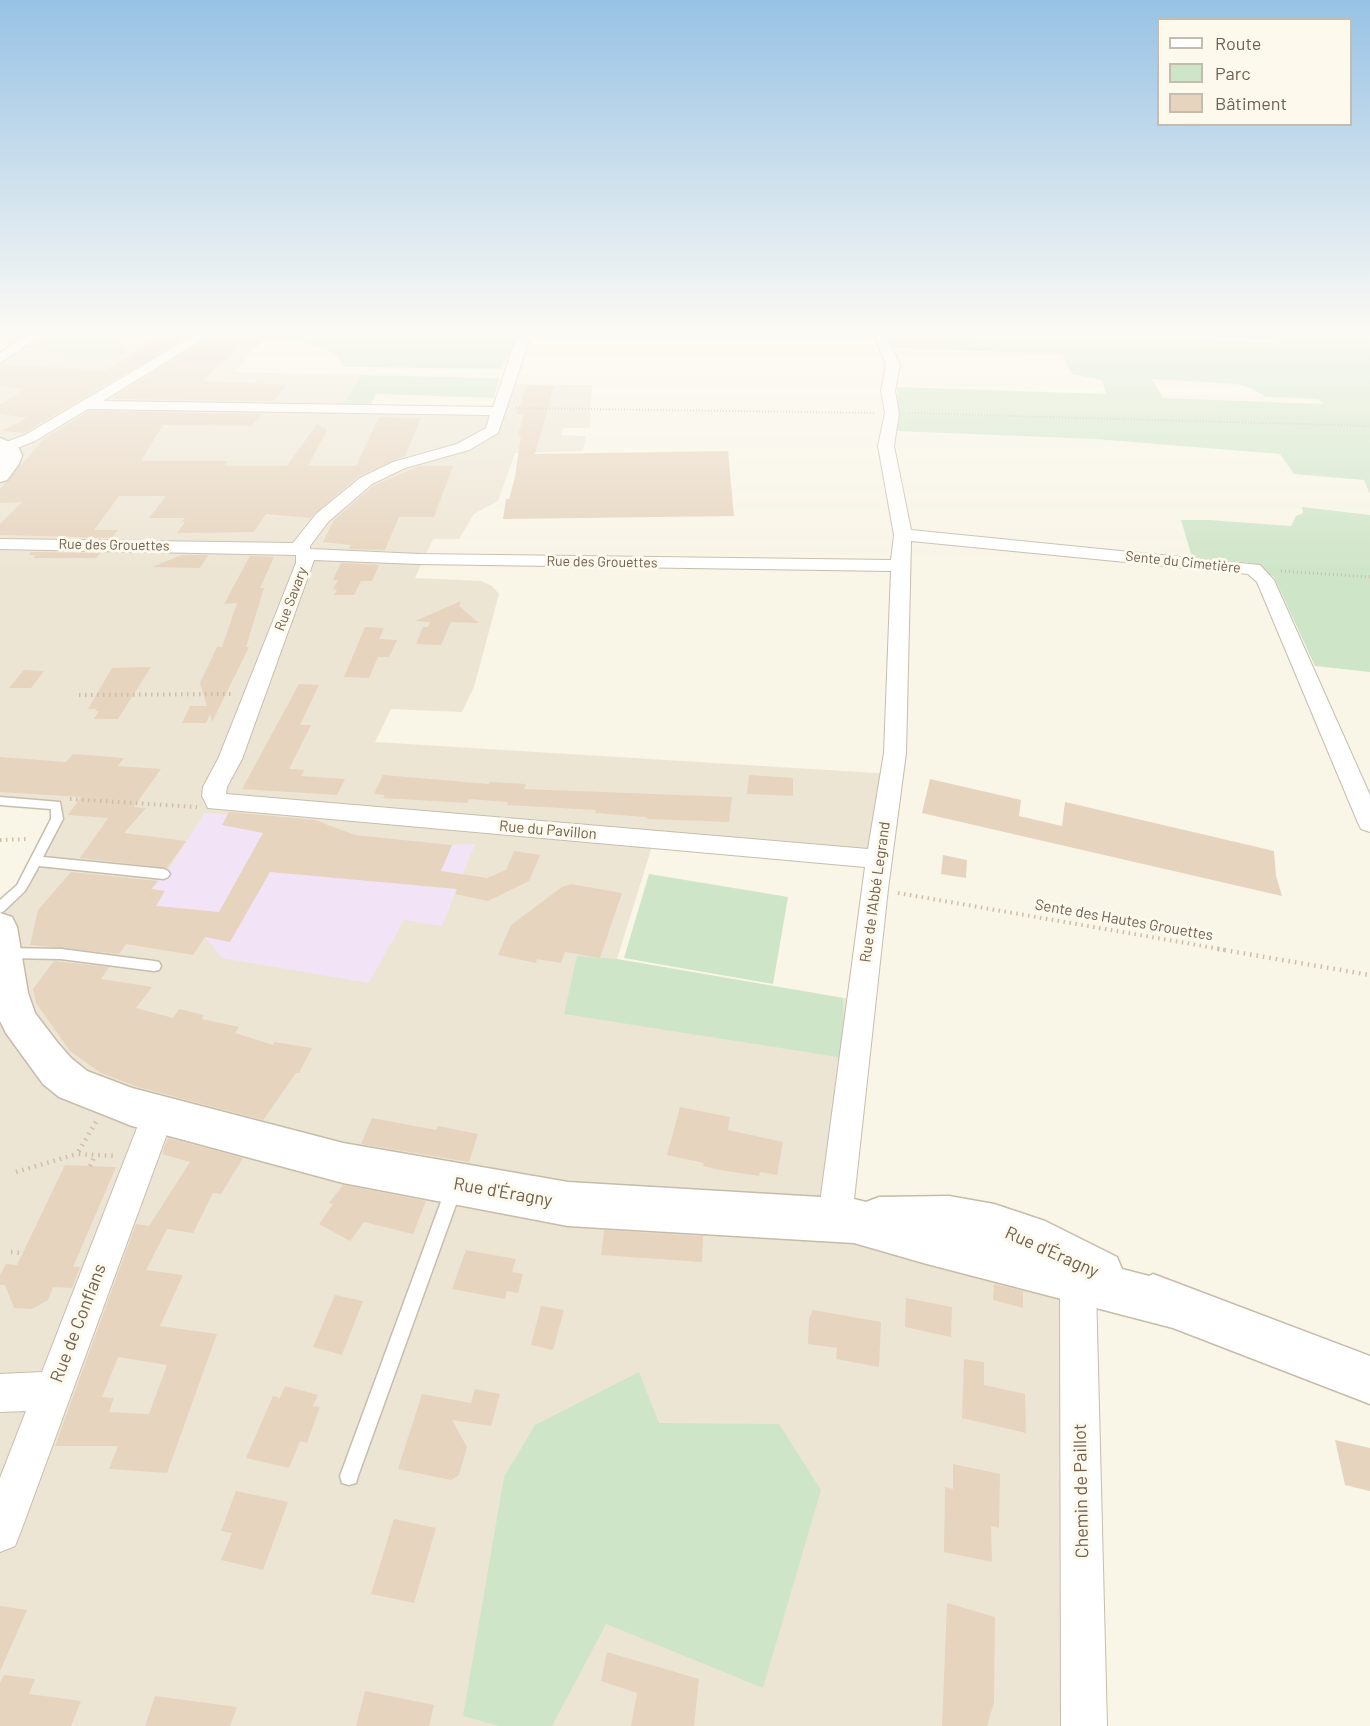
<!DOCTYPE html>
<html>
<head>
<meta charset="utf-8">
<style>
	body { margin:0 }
	#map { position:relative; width:1370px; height:1726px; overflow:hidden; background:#f9f5e7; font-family:Barlow,sans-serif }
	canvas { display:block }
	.legend { position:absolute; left:1157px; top:18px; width:195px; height:108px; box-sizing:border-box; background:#fdf9ed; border:2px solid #c5bcae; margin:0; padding:8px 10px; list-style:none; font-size:18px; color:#70604f }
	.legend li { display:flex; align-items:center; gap:12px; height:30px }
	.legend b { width:30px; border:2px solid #c5bcae }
</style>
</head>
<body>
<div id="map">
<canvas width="1370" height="1726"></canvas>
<ul class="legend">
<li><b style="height:8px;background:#fff"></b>Route</li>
<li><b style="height:16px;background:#cfe5c8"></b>Parc</li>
<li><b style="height:16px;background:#e6d4be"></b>Bâtiment</li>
</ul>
</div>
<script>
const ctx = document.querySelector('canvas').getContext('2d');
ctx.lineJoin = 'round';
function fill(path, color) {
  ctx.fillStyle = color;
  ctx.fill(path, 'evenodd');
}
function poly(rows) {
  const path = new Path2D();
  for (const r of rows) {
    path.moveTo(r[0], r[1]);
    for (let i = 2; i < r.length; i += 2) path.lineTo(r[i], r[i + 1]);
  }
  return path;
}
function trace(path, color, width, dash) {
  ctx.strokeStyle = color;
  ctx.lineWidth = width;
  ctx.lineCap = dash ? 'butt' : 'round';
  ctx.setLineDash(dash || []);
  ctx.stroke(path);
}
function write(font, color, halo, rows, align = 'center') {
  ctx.font = font + ' Barlow,sans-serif';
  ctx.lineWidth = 6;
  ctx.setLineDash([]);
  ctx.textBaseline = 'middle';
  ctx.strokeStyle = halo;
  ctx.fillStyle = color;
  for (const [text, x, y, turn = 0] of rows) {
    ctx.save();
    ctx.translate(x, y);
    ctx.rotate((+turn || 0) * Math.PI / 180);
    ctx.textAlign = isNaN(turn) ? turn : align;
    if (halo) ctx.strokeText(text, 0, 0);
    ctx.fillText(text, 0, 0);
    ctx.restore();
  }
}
fill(poly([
	[47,328,308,328,296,341,261,341,235,372,361,375,340,408,469,411,493,406,508,384,592,385,590,428,563,428,561,435,586,436,583,451,515,453,498,501,474,514,459,539,433,539,415,578,481,581,492,586,499,594,474,687,462,712,391,709,375,742,892,774,879,859,654,840,617,959,861,1001,836,1205,1078,1282,1084,1726,0,1726,0,908,21,888,57,818,56,805,0,801,0,364,23,349,20,347]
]), '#ede5d4');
fill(poly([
	[205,813,317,821,355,835,452,845,475,844,442,926,404,920,369,983,222,958,205,937,198,910,156,906,164,891,152,889,172,864]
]), '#f2e4f6');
fill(poly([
	[6,328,42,328,17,345,0,342],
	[47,328,112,328,122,337,124,348,128,354,111,358,82,356,20,347],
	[308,328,322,328,519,332,502,369,344,367,337,356,326,349,296,341],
	[1251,328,1370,328,1370,494,1364,480,1294,474,1280,454,1095,439,896,431,899,420,897,387,1106,394,1102,380,1072,374,1062,354,895,348,889,346,884,332,1093,341,1093,339,1112,337,1275,343],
	[1152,379,1236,384,1251,388,1266,397,1319,399,1322,404,1163,398],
	[361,375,499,378,494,398,376,394,369,409,340,409],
	[1302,507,1370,515,1370,672,1315,666,1274,577,1253,563,1192,557,1181,520,1209,520,1291,526,1296,516,1303,513],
	[649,874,788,897,773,984,624,958],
	[577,956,616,959,843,998,844,1058,564,1014],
	[639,1372,659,1423,779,1424,821,1490,763,1688,606,1624,552,1726,499,1726,463,1716,504,1477,535,1425]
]), '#cfe5c8');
fill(poly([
	[173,328,202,328,24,433,1,431,27,418,0,414,0,405,25,389,0,386,0,365,107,370],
	[223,328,272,328,257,346,240,346,203,381,287,385,273,401,111,399],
	[528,385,554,386,535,454,728,451,734,516,503,519,506,499,509,499,515,477,521,435,518,435,524,414,516,414],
	[89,411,262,414,251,426,163,425,141,461,228,461,224,466,287,466,317,424,327,430,308,466,356,466,379,417,421,418,405,456,359,476,310,518,266,514,254,532,177,533,185,522,182,522,185,518,149,518,166,496,119,496,94,530,118,530,112,538,0,535,0,524,22,502,0,503,0,489,45,438],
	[419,466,453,466,434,517,399,517,385,550,349,549,351,545,323,542,334,520,373,486],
	[31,552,100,553,96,558,33,558,36,555,29,555],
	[182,555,208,555,200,568,152,567],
	[250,556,274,557,260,588,264,588,246,647,249,647,212,722,210,714,206,723,182,723,190,706,207,706,200,683,217,647,222,647,237,603,224,604],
	[341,563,379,565,372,581,361,581,354,595,334,595,337,590,333,589,338,580,333,580],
	[461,601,459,606,479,623,451,622,441,645,416,644,423,627,428,627,430,622,415,621],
	[365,627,384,628,379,639,397,640,389,657,378,657,369,678,344,677],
	[151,667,118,719,94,719,99,711,95,711,97,709,88,709,112,668],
	[24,670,44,671,31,688,9,688],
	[299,684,319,685,300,725,311,725,289,769,304,770,301,776,345,779,337,795,242,789],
	[73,754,124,758,118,766,161,769,134,807,146,808,124,833,186,841,167,868,80,858,108,818,68,815,81,797,0,792,0,757,66,762],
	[383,775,489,784,490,782,526,784,524,789,732,797,729,822,648,819,645,817,595,813,596,810,507,805,508,802,469,799,467,803,383,798,385,795,374,794],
	[749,775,793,778,793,796,747,794],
	[930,779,1021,800,1019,816,1062,826,1065,802,1274,851,1276,876,1282,896,922,813],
	[229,812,315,820,355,835,452,845,441,871,487,878,506,870,514,851,540,855,529,881,488,901,455,894,457,889,270,872,230,942,205,937,193,955,126,944,119,954,30,945,38,910,71,872,158,881,151,889,165,891,156,906,219,912,263,833,222,825],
	[943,855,967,860,966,878,941,874],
	[571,884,622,893,600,958,565,952,561,963,537,959,536,963,498,955,511,925,562,887],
	[54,961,109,967,101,979,152,987,136,1008,173,1018,179,1009,204,1015,202,1019,239,1027,235,1033,273,1045,274,1042,312,1048,299,1073,296,1073,263,1120,138,1087,101,1073,70,1051,36,1003,33,989],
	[680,1107,730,1117,728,1130,783,1142,777,1175,760,1172,759,1176,720,1170,703,1166,704,1163,667,1155],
	[372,1118,436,1130,438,1126,478,1134,469,1162,361,1144],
	[168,1138,243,1158,221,1194,213,1193,193,1233,167,1229,146,1270,183,1275,160,1326,217,1334,167,1473,109,1469,118,1446,55,1446,136,1224,149,1226,190,1162,162,1154],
	[118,1357,167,1365,149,1414,109,1412,114,1398,102,1397],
	[65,1165,116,1167,73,1267,80,1267,72,1288,53,1287,48,1300,32,1309,14,1308,5,1285,0,1285,0,1275,6,1264,17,1265],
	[343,1185,426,1201,413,1234,364,1222,350,1241,319,1224,333,1204,329,1203],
	[604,1230,703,1236,702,1262,601,1255],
	[466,1250,516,1259,512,1272,523,1274,518,1293,507,1291,505,1299,452,1289],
	[994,1284,1023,1291,1023,1308,993,1300],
	[335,1295,363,1301,342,1355,313,1347],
	[906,1298,952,1307,951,1337,905,1327],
	[541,1306,564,1310,553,1350,531,1345],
	[813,1310,881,1322,879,1367,836,1359,837,1348,808,1344,809,1318],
	[964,1359,984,1362,984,1385,1025,1394,1026,1433,962,1418],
	[285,1386,318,1395,313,1406,320,1407,307,1443,300,1441,289,1468,246,1458,273,1396,280,1398],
	[475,1389,500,1394,491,1426,452,1420,467,1447,459,1475,451,1480,398,1469,422,1394,471,1403],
	[1335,1440,1370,1448,1370,1491,1345,1485],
	[953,1464,1000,1474,999,1528,991,1526,992,1562,944,1552,945,1487,953,1489],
	[236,1491,288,1502,263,1570,221,1560,232,1533,221,1531],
	[394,1519,436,1528,414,1603,371,1594],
	[947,1603,995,1617,994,1703,987,1726,942,1726],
	[0,1606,27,1610,0,1671],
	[607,1652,699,1679,694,1726,631,1726,637,1693,601,1681],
	[4,1675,35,1679,29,1694,81,1701,71,1726,0,1726,0,1683],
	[365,1691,434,1705,429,1726,356,1726],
	[155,1696,237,1707,230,1726,145,1726]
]), '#e6d4be');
const lane = poly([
	[0,797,60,802,63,819,43,857,164,869,168,871,170,874,168,877,164,879,39,866,25,891,4,911,0,913,0,900,17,885,51,819,51,809,0,805,0,797],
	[6,948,61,949,154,961,159,962,161,966,159,970,154,971,61,959,6,958,0,954,1,949,6,948],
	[454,1180,460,1183,462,1188,358,1476,356,1483,349,1485,342,1483,340,1476,446,1188,448,1183,454,1180]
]);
const street = poly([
	[38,328,53,328,0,363,0,353,38,328],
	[206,328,221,328,103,401,493,407,514,344,526,328,538,328,528,344,498,433,469,450,405,468,372,484,328,522,310,546,310,549,419,554,891,560,894,535,878,446,885,413,881,391,886,364,875,338,874,328,886,328,887,338,900,364,895,391,899,413,894,446,911,530,1260,565,1274,580,1370,795,1370,832,1361,829,1358,823,1257,582,1248,574,911,541,906,753,888,889,852,1218,847,1230,835,1235,823,1230,818,1218,865,867,208,808,202,796,203,787,218,759,296,563,296,555,0,549,0,539,293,543,316,514,360,478,393,462,457,444,486,428,490,415,88,409,35,441,7,452,0,448,1,444,25,435,206,328],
	[314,560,419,564,891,571,884,753,868,849,226,794,227,787,242,759,314,560],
	[158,1100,169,1105,174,1115,21,1531,15,1546,0,1552,0,1478,26,1411,0,1412,0,1374,42,1372,142,1115,147,1105,158,1100],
	[1074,1253,1086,1259,1096,1288,1107,1726,1061,1726,1060,1288,1056,1271,1062,1259,1074,1253]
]);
const secondary = poly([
	[0,438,17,445,22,455,19,464,7,480,0,482,0,438],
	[0,913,12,917,17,927,28,993,35,1013,57,1042,71,1058,87,1071,132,1088,343,1143,568,1182,854,1199,866,1202,879,1197,949,1196,994,1204,1045,1221,1117,1257,1122,1269,1149,1276,1153,1274,1370,1356,1370,1404,1173,1328,927,1264,854,1243,568,1226,343,1183,132,1126,59,1097,43,1084,6,1033,0,1021,0,913]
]);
trace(lane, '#c7bdad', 3);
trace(street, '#c7bdad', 2);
trace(secondary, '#c7bba9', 3);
trace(poly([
	[516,408,874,413],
	[909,413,1370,426]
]), '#d0bda6', 2, [1, 2]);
trace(poly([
	[1281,571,1370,577]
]), '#d0bda6', 3, [1, 3]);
trace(poly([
	[79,695,234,694],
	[70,799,197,807],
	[0,840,29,839],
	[898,893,1226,950]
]), '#d0bda6', 4, [1.5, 4.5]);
trace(poly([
	[1218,949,1370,975],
	[96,1122,77,1154,117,1156],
	[90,1166,95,1155],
	[16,1172,77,1154],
	[11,1252,23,1253]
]), '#d0bda6', 4.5, [1.5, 5]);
fill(lane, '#fff');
fill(street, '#fff');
fill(secondary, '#fff');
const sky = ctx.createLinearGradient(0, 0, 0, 570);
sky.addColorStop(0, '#97c2e5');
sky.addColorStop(0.58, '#fcfaf4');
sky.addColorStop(1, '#fcfaf400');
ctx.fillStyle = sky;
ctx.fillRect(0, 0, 1370, 570);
write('14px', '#70604f', '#fdf9ed', [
	["Rue des Grouettes",114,545,1],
	["Rue des Grouettes",602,562,1],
	["Sente du Cimetière",1183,562,6],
	["Rue Savary",291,599,-69]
]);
write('15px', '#70604f', '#fdf9ed', [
	["Rue du Pavillon",548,830,5],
	["Rue de l'Abbé Legrand",875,892,-82],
	["Sente des Hautes Grouettes",1124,920,10]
]);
write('18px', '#70604f', '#fdf9ed', [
	["Rue d'Éragny",503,1192,10],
	["Rue d'Éragny",1052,1252,24],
	["Rue de Conflans",78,1323,-69],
	["Chemin de Paillot",1081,1491,-91]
]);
</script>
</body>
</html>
